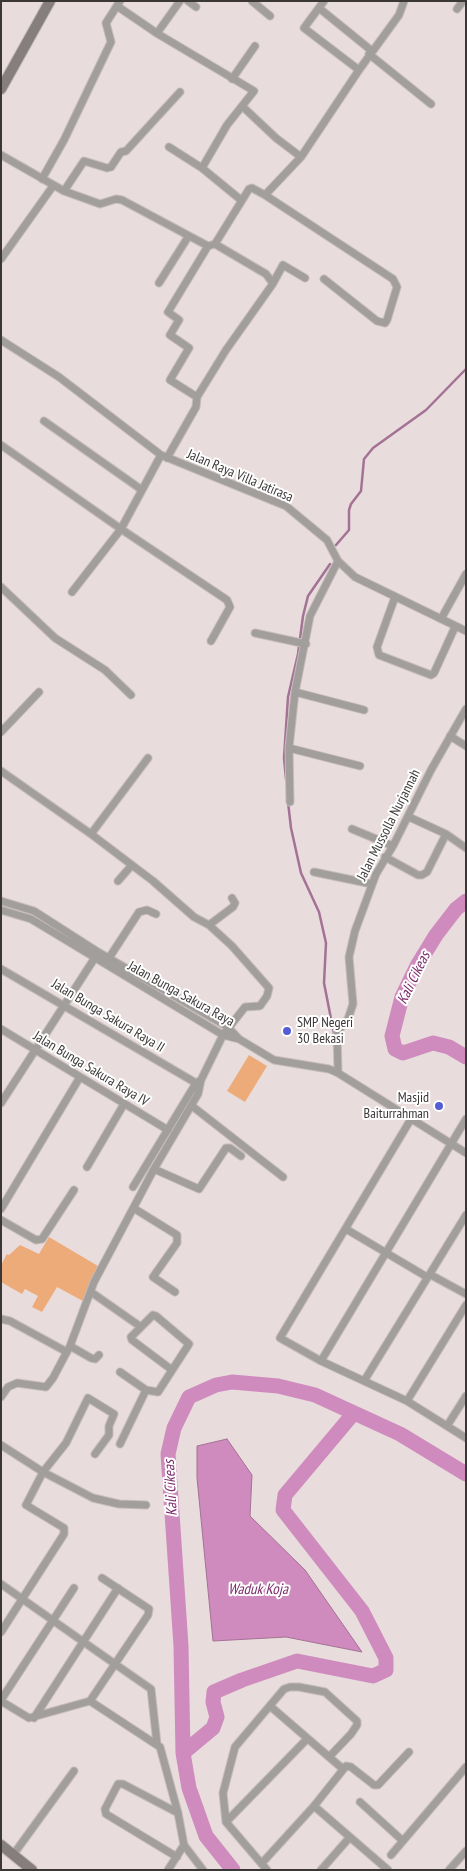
<!DOCTYPE html>
<html>
<head>
<meta charset="utf-8">
<style>
	body { margin:0 }
	#map { position:relative; width:467px; height:1871px; overflow:hidden; background:#e8dcdc; font-family:"PT Sans Narrow",sans-serif }
	canvas { display:block }
	.frame { position:absolute; inset:0; border:2px solid #3b3737; pointer-events:none }
</style>
</head>
<body>
<div id="map">
<canvas width="467" height="1871"></canvas>
<div class="frame"></div>
</div>
<script>
const ctx = document.querySelector('canvas').getContext('2d');
ctx.lineJoin = 'round';
function fill(path, color) {
  ctx.fillStyle = color;
  ctx.fill(path, 'evenodd');
}
function poly(rows) {
  const path = new Path2D();
  for (const r of rows) {
    path.moveTo(r[0], r[1]);
    for (let i = 2; i < r.length; i += 2) path.lineTo(r[i], r[i + 1]);
  }
  return path;
}
function trace(path, color, width, dash) {
  ctx.strokeStyle = color;
  ctx.lineWidth = width;
  ctx.lineCap = dash ? 'butt' : 'round';
  ctx.setLineDash(dash || []);
  ctx.stroke(path);
}
function write(font, color, halo, rows, align = 'center') {
  ctx.font = font + ' "PT Sans Narrow",sans-serif';
  ctx.lineWidth = 4;
  ctx.setLineDash([]);
  ctx.textBaseline = 'middle';
  ctx.strokeStyle = halo;
  ctx.fillStyle = color;
  for (const [text, x, y, turn = 0] of rows) {
    ctx.save();
    ctx.translate(x, y);
    ctx.rotate((+turn || 0) * Math.PI / 180);
    ctx.textAlign = isNaN(turn) ? turn : align;
    if (halo) ctx.strokeText(text, 0, 0);
    ctx.fillText(text, 0, 0);
    ctx.restore();
  }
}
fill(poly([
	[249,1055,267,1066,245,1102,227,1091],
	[49,1237,98,1266,90,1281,83,1301,57,1287,42,1312,32,1307,38,1296,25,1289,22,1294,1,1282,1,1265,7,1254,9,1255,20,1245,39,1254]
]), '#edab79');
const water = poly([
	[227,1439,252,1475,250,1516,305,1570,362,1652,286,1637,213,1641,197,1478,197,1446,227,1439]
]);
fill(water, '#cf8bbd');
trace(water, '#a37295', 1);
trace(poly([
	[336,545,349,530,349,510,351,504,361,491,364,459,373,448,426,410,466,369],
	[286,779,284,758,288,697,298,654,303,616,308,596,330,564],
	[288,802,291,828,301,873,319,912,326,943,324,983,335,1039]
]), '#a37295', 2.5);
trace(poly([
	[466,901,456,909,436,935,417,966,402,997,392,1036,395,1049,403,1053,433,1043,449,1047,466,1057],
	[183,1753,213,1728,217,1717,213,1702,214,1692,242,1680,297,1661,373,1676,386,1670,386,1658,362,1611,283,1510,285,1495,353,1414],
	[233,1870,206,1836,189,1788,183,1753,181,1646,168,1454,174,1428,189,1397,216,1385,232,1382,278,1386,315,1395,400,1434,466,1474]
]), '#cf8bbd', 15);
const street = poly([
	[188,1,196,7],
	[252,1,270,16],
	[324,1,304,28,359,70],
	[117,6,158,34,254,91,227,125,202,168,169,147],
	[319,8,372,51],
	[457,9,463,1],
	[160,29,180,1],
	[369,54,431,104],
	[232,79,255,46],
	[242,106,276,138,301,157],
	[1,155,64,191,100,204,116,199,122,200,208,246,215,244,249,189,252,188,265,195,301,157,359,70,399,15,404,1],
	[202,168,241,200],
	[42,179,64,140,111,42,106,23,120,1],
	[64,191,84,161,107,168,111,167,121,152,126,151,180,92],
	[265,195,393,279,397,287,387,320,385,323,377,321,324,279],
	[215,244,266,274,272,282],
	[208,246,168,312,179,320,170,335,189,348,170,380,197,397,226,350,272,285,283,265,305,278],
	[1,259,53,186],
	[159,283,188,237],
	[1,340,59,377,161,455,286,506,327,540,338,561,355,577,466,631],
	[44,421,142,490],
	[1,445,121,529,227,600,230,607,211,641],
	[167,458,196,407,197,397],
	[338,561,310,616,295,692,289,748,360,766],
	[1,587,55,638,105,670,131,695],
	[72,592,121,529,161,455],
	[395,597,377,647,379,655,431,675,434,673,455,627],
	[441,619,466,574],
	[255,633,306,644],
	[295,692,364,710],
	[1,732,39,692],
	[450,736,466,746],
	[289,748,290,802],
	[1,771,91,834,153,881,194,917,209,925,232,946,269,988,267,996,260,1006,245,1007,223,1035,201,1080,198,1094,154,1169,94,1282,70,1346,53,1378,46,1387,17,1383,8,1387,1,1397],
	[409,817,446,834,466,848],
	[352,829,393,846],
	[91,834,148,758],
	[385,857,418,875,422,875,427,872,446,834],
	[314,872,372,884],
	[118,881,132,865],
	[1,901,34,911,98,952,228,1027,239,1039,274,1060,329,1069,338,1073,466,1153],
	[1,910,31,919,223,1035,239,1039],
	[209,925,233,907,235,903,232,898],
	[109,958,139,912,147,910,156,914],
	[1,969,196,1083,201,1080],
	[1,1029,168,1130],
	[338,1073,337,1032,348,1019,353,1004,349,957,355,931,376,874,393,846,431,770,466,709],
	[1,1103,96,956],
	[192,1106,283,1177],
	[411,1119,280,1338,321,1361,407,1401,466,1438],
	[87,1167,124,1104],
	[154,1169,199,1189,226,1148,230,1148,241,1156],
	[133,1187,196,1083],
	[1,1209,80,1077],
	[135,1209,177,1235,177,1243,153,1277,175,1292],
	[1,1220,36,1240,42,1239,74,1190],
	[346,1229,427,1277,431,1275,466,1294],
	[91,1292,141,1327,153,1315,156,1316,189,1344,158,1392,146,1390,120,1372],
	[1,1319,10,1321,67,1352],
	[141,1327,131,1337,132,1340,172,1370],
	[70,1346,91,1358,95,1359,99,1355],
	[321,1361,466,1119],
	[364,1381,466,1215],
	[407,1401,466,1305],
	[447,1426,466,1396],
	[120,1444,146,1390],
	[1,1445,43,1472,26,1505,64,1528,64,1534,1,1632],
	[95,1454,109,1435,109,1426,114,1414,88,1398,66,1443,43,1472,93,1498,119,1504,146,1505],
	[1,1584,115,1664,148,1615,149,1609,102,1578],
	[1,1700,74,1588],
	[1,1701,29,1718,90,1701,160,1747,178,1813,184,1845,168,1870],
	[90,1701,115,1664,151,1689,157,1744],
	[270,1706,343,1769],
	[34,1718,118,1588],
	[360,1802,403,1841],
	[314,1806,388,1870],
	[226,1822,307,1739],
	[184,1845,203,1870],
	[13,1855,74,1771],
	[391,1855,466,1767],
	[177,1857,106,1814,105,1809,118,1784,123,1784,178,1813],
	[262,1863,314,1806,346,1766,351,1767,374,1785,378,1785,409,1752],
	[267,1870,226,1822,223,1793,235,1747,284,1689,290,1687,299,1687,325,1692,357,1721,357,1725,351,1734,329,1757],
	[321,1870,350,1837],
	[449,1870,466,1851]
]);
const secondary = poly([
	[1,89,50,1],
	[1,1845,32,1870]
]);
trace(street, '#c5bbbb', 9);
trace(secondary, '#c5bbbb', 12);
trace(street, '#a29e9c', 7);
trace(secondary, '#857e7c', 10);
for (const [x, y, r, color] of [
	[287,1031,5,"#555dd4"],
	[439,1106,5,"#555dd4"]
]) {
  const dot = new Path2D();
  dot.arc(x, y, r, 0, 2 * Math.PI);
  ctx.fillStyle = color;
  ctx.fill(dot);
  trace(dot, '#fff', 2);
}
write('14px', '#3b3737', '#fff', [
	["Jalan Raya Villa Jatirasa",240,476,23],
	["Jalan Mussolla Nurjannah",389,825,-63],
	["Jalan Bunga Sakura Raya",181,994,29],
	["Jalan Bunga Sakura Raya II",108,1016,31],
	["Jalan Bunga Sakura Raya IV",91,1069,31]
]);
write('14px', '#3b3737', '#fff', [
	["SMP Negeri",297,1023],
	["30 Bekasi",297,1039],
	["Masjid",429,1098,"right"],
	["Baiturrahman",429,1114,"right"]
], 'left');
write('italic 15px', '#7b2c6b', '#fff', [
	["Kali Cikeas",414,978,-64],
	["Kali Cikeas",171,1488,-93],
	["Waduk Koja",258,1590]
]);
</script>
</body>
</html>
